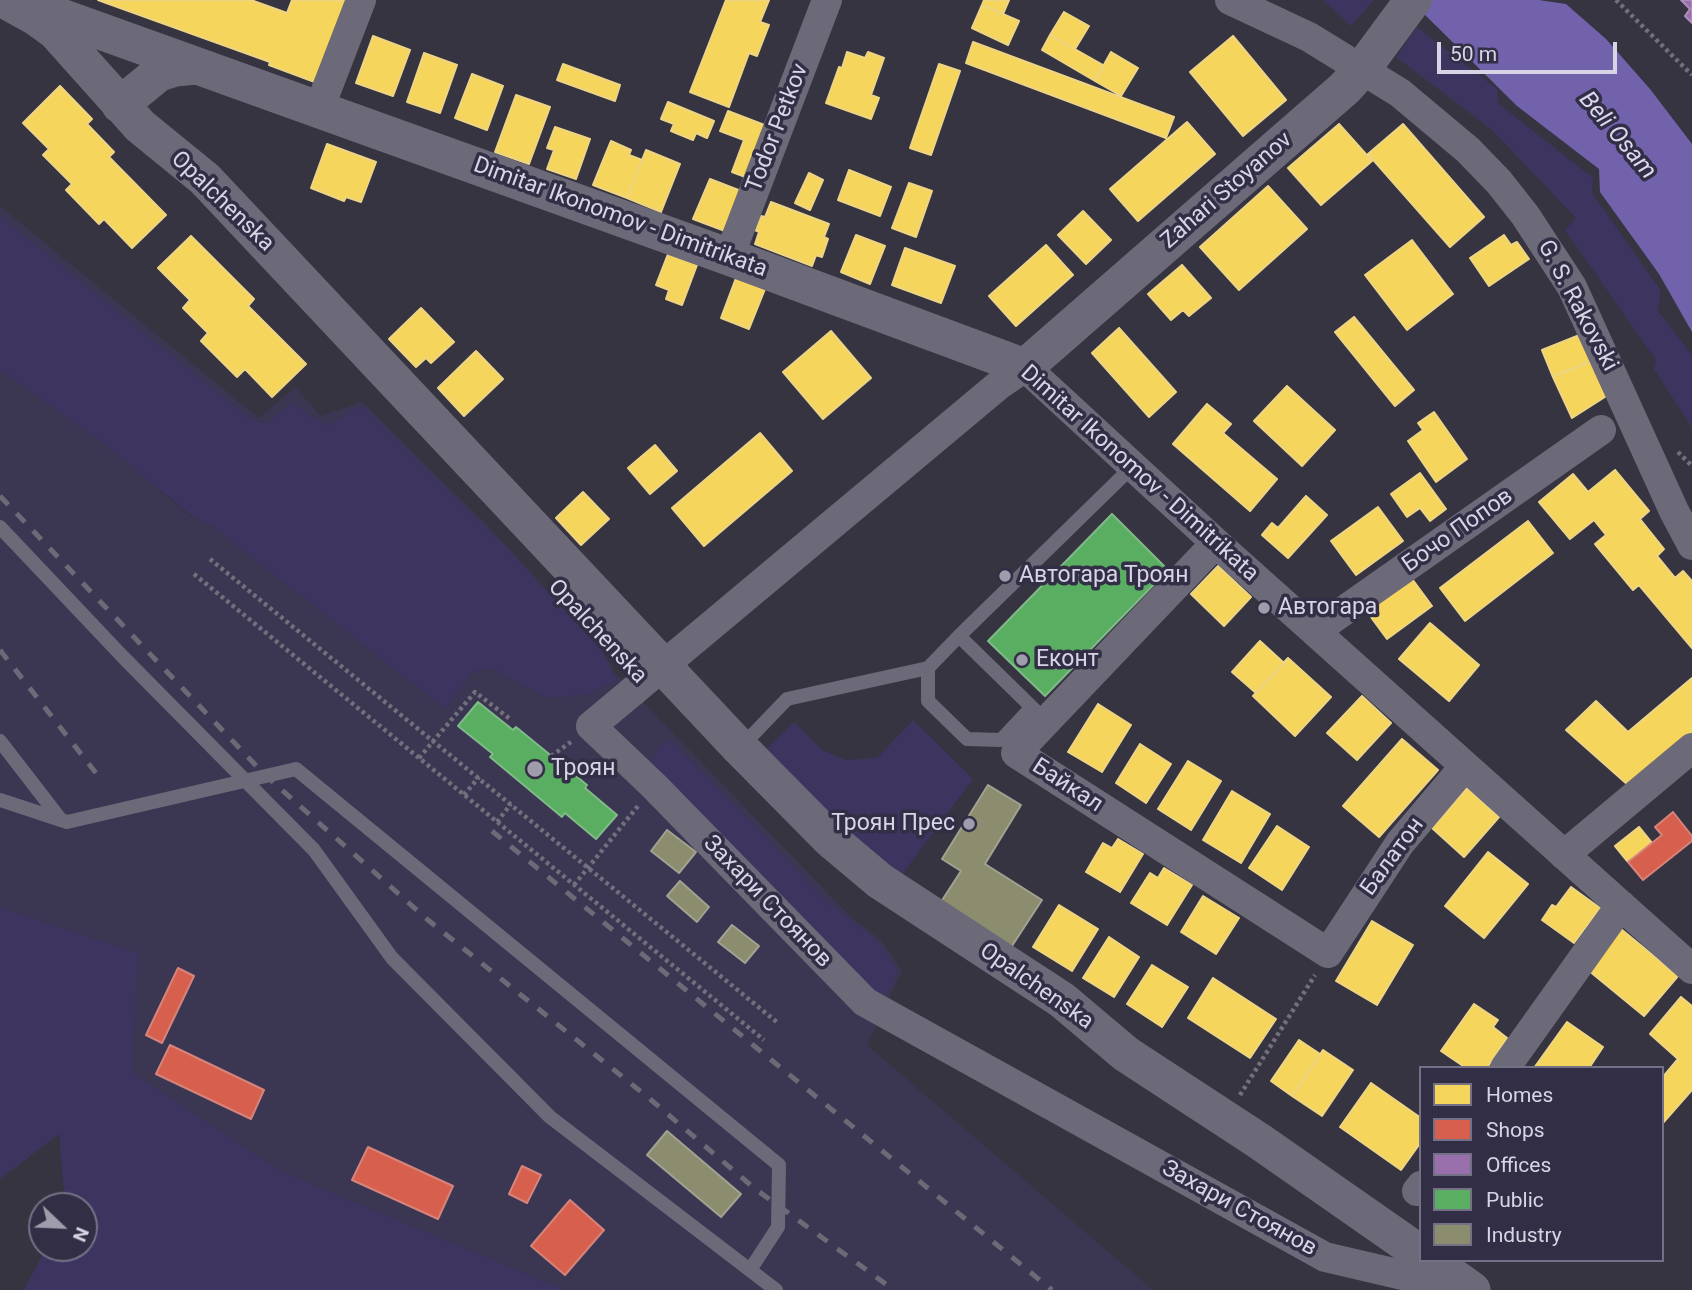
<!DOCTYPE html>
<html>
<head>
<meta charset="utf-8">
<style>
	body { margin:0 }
	#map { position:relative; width:1692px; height:1290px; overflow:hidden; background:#363440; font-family:Roboto,sans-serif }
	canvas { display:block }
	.legend { position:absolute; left:1419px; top:1066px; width:245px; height:196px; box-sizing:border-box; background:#322e46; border:2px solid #747186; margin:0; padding:9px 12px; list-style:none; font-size:21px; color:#d7d5e5 }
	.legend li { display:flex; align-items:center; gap:14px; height:35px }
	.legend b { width:35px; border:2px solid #747186 }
	.north { position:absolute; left:28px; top:1192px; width:70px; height:70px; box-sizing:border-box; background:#322e46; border:2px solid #747186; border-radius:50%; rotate:113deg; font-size:19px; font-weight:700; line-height:28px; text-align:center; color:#d7d5e5 }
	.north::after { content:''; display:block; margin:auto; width:24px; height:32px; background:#9f9dab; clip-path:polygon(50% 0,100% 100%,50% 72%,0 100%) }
	.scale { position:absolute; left:1437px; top:42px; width:180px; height:32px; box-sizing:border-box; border:4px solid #d7d5e5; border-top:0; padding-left:9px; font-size:21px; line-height:24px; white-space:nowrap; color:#d7d5e5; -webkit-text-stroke:5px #322e46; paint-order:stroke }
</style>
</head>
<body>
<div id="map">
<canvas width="1692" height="1290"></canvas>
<ul class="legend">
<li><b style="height:19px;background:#f6d55c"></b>Homes</li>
<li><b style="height:19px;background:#d6604d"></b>Shops</li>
<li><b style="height:19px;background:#9970ab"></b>Offices</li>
<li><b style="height:19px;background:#5aae61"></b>Public</li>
<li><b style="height:19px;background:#8c8c6e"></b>Industry</li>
</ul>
<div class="north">N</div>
<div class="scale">50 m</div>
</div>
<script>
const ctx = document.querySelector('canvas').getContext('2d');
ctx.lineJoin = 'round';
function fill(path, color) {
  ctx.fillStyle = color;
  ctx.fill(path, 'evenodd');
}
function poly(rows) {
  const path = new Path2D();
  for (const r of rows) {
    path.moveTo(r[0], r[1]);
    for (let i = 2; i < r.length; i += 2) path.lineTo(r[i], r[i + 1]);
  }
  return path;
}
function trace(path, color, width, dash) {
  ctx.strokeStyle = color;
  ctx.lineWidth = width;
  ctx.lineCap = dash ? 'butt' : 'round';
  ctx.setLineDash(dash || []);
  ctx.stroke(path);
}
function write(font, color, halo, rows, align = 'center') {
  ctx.font = font + ' Roboto,sans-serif';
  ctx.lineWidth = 7;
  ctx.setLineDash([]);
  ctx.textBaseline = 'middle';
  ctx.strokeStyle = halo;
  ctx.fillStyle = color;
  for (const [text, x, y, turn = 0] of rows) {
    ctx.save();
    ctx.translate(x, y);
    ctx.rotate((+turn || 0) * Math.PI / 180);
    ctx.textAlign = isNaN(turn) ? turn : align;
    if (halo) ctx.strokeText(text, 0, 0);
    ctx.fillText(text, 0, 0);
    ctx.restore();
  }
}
fill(poly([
	[0,206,259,418,295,387,321,416,362,402,487,525,602,649,614,672,852,918,881,940,902,971,867,1045,1153,1290,565,1290,280,1171,132,1072,137,953,0,907],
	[208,387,250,419,267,424,293,402,310,416,330,426,356,406,547,698,492,669,472,672,445,709,213,527,193,518,159,490],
	[683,751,727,800,827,901,878,941,868,993]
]), '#3b3652');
fill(poly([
	[1323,0,1374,0,1351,26],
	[1417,27,1497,89,1499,104,1593,178,1592,193,1661,291,1658,311,1692,355,1692,428,1654,369,1656,360,1565,230,1576,218,1491,129,1396,57],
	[0,216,250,419,267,424,293,402,310,416,330,426,356,406,365,409,511,553,600,650,617,680,590,694,547,698,492,669,472,672,445,709,213,527,194,518,117,454,0,369],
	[913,720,973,779,898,880,762,753,794,722,821,749,845,760,877,758],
	[671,740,827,901,878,941,898,971,888,993,868,993,649,763,662,744],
	[0,907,138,953,132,1072,280,1171,565,1290,24,1290,46,1248,84,1248,84,1206,65,1206,59,1134,0,1179]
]), '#3e3460');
fill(poly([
	[1410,0,1539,0,1566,4,1606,39,1650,89,1692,144,1692,332,1659,274,1600,192,1599,169,1517,106]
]), '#7262ac');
const homes = poly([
	[98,0,251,0,287,13,292,0,347,0,320,84,269,65,270,62,98,0],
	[726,0,769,0,760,22,769,25,757,56,749,53,729,107,690,92,726,0],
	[984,0,1009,0,1003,14,982,5,984,0],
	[982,5,1019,21,1008,45,972,28,982,5],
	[1064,12,1089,26,1075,49,1050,35,1064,12],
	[1050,35,1103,65,1095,81,1042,50,1050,35],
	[373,36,410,50,393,96,356,83,373,36],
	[1233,36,1286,100,1243,136,1190,72,1233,36],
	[973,42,1174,117,1166,138,966,63,973,42],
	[847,52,865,58,868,52,884,58,871,95,879,98,871,119,826,103,839,67,842,68,847,52],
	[1111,52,1138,68,1121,96,1095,81,1111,52],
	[424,53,457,65,440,113,407,102,424,53],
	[563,64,620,85,615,101,557,80,563,64],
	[939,64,960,71,931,155,910,148,939,64],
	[472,74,503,86,487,130,455,118,472,74],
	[60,86,92,119,87,124,114,152,109,157,166,215,132,248,104,219,99,224,66,190,72,184,43,155,49,149,23,123,60,86],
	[516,95,550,107,529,164,495,152,516,95],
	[668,102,714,121,707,138,696,133,693,140,671,131,674,124,661,119,668,102],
	[728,111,767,126,748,178,732,172,744,140,720,131,728,111],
	[1187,122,1215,154,1138,221,1110,189,1187,122],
	[1339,124,1372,161,1321,205,1288,168,1339,124],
	[1403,124,1484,217,1450,247,1368,154,1403,124],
	[555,127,590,139,576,179,547,169,554,150,547,148,555,127],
	[611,141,631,150,629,155,642,160,627,198,593,185,611,141],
	[327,144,376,162,361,202,346,197,344,201,311,188,327,144],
	[646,150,680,164,661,212,627,198,646,150],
	[849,170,891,187,880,216,838,200,849,170],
	[809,173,823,180,810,210,795,203,809,173],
	[710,179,741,191,725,231,693,219,710,179],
	[909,183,932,191,916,237,892,228,909,183],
	[1268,186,1307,229,1239,290,1200,247,1268,186],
	[771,202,829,224,824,237,828,239,822,257,816,255,812,266,755,244,759,232,755,230,761,216,765,217,771,202],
	[1083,211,1111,240,1086,264,1058,235,1083,211],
	[856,235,885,246,870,284,841,272,856,235],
	[1504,235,1511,245,1517,242,1529,259,1489,286,1470,258,1504,235],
	[191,236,254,299,248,306,306,364,272,397,245,369,237,377,201,341,208,333,183,308,190,300,158,268,191,236],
	[1412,240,1453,294,1407,330,1365,275,1412,240],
	[1046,245,1073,275,1016,326,989,296,1046,245],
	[905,248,955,266,941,303,892,285,905,248],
	[668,254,697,265,682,305,666,299,669,290,656,285,668,254],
	[1182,265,1211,298,1189,316,1183,310,1171,320,1148,294,1182,265],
	[736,278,765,289,749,329,721,318,736,278],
	[421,308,454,342,431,363,426,358,416,367,389,339,421,308],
	[1354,317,1414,390,1395,406,1335,332,1354,317],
	[1119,328,1176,392,1149,417,1092,353,1119,328],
	[831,331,871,378,823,419,783,372,831,331],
	[1582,334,1593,360,1553,377,1542,350,1582,334],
	[476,351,503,379,464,416,438,388,476,351],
	[1593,360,1608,395,1572,418,1553,377,1593,360],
	[1287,386,1335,430,1302,466,1254,421,1287,386],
	[1207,404,1231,424,1223,433,1277,479,1250,511,1173,444,1207,404],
	[1434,412,1467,459,1436,482,1408,441,1423,430,1418,423,1434,412],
	[760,433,792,471,704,546,672,508,760,433],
	[655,445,677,471,650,494,628,468,655,445],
	[1615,470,1649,511,1640,519,1664,549,1657,556,1675,578,1683,571,1692,581,1692,648,1639,585,1633,590,1595,544,1606,535,1594,520,1570,539,1539,502,1573,474,1588,492,1615,470],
	[1420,473,1446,509,1430,521,1420,508,1407,517,1391,494,1420,473],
	[583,492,609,519,581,545,556,518,583,492],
	[1306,496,1327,515,1288,558,1262,535,1272,523,1278,528,1306,496],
	[1378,507,1403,541,1356,575,1331,541,1378,507],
	[1528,521,1553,553,1465,621,1440,588,1528,521],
	[1218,566,1251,597,1224,626,1191,594,1218,566],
	[1407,572,1432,606,1387,639,1362,605,1407,572],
	[1430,623,1479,665,1449,701,1399,659,1430,623],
	[1260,641,1284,663,1256,693,1232,672,1260,641],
	[1288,658,1331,697,1295,736,1253,696,1288,658],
	[1692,678,1692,732,1628,785,1566,730,1596,701,1628,732,1692,678],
	[1362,696,1391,723,1357,760,1327,733,1362,696],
	[1098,704,1131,725,1102,772,1068,752,1098,704],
	[1402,739,1438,770,1379,837,1343,806,1402,739],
	[1140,744,1171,764,1146,803,1116,783,1140,744],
	[1188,761,1221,781,1191,830,1158,809,1188,761],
	[1467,788,1499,817,1464,857,1432,828,1467,788],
	[1232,791,1270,814,1241,863,1203,840,1232,791],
	[1277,826,1309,847,1282,890,1249,868,1277,826],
	[1639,827,1652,843,1628,862,1615,846,1639,827],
	[1118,839,1143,854,1120,892,1086,872,1103,843,1112,848,1118,839],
	[1488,852,1528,884,1484,938,1445,906,1488,852],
	[1164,868,1192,885,1167,925,1131,903,1150,873,1158,878,1164,868],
	[1571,887,1600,908,1574,943,1542,920,1552,905,1556,907,1571,887],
	[1203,896,1239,918,1216,954,1181,932,1203,896],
	[1059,905,1098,929,1072,971,1033,947,1059,905],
	[1372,921,1413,945,1377,1005,1336,981,1372,921],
	[1621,929,1678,976,1644,1016,1588,970,1621,929],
	[1109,937,1139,957,1114,997,1083,978,1109,937],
	[1152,965,1188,987,1162,1027,1127,1004,1152,965],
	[1213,978,1276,1019,1250,1058,1188,1018,1213,978],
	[1681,997,1692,1006,1692,1090,1662,1124,1662,1078,1678,1059,1650,1034,1681,997],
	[1474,1004,1498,1020,1493,1027,1507,1038,1487,1068,1466,1068,1441,1051,1474,1004],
	[1567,1022,1603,1047,1589,1068,1534,1068,1567,1022],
	[1299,1040,1320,1054,1292,1096,1271,1081,1299,1040],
	[1323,1050,1353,1070,1322,1116,1292,1096,1323,1050],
	[1371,1083,1421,1118,1421,1142,1401,1170,1340,1127,1371,1083]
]);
fill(homes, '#f6d55c');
trace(homes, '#edd585', 2);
const shops = poly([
	[1673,812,1692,836,1692,841,1643,880,1628,862,1662,835,1655,827,1673,812],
	[178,968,194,976,162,1043,146,1035,178,968],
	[170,1045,264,1090,251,1119,156,1074,170,1045],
	[368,1147,453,1186,438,1219,352,1180,368,1147],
	[522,1166,541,1175,527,1203,509,1194,522,1166],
	[570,1200,604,1230,565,1275,531,1246,570,1200]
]);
fill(shops, '#d6604d');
trace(shops, '#d6837b', 2);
const offices = poly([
	[1681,0,1692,0,1692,23,1685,16,1690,9,1681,0]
]);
fill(offices, '#9970ab');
trace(offices, '#ac8ebc', 2);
const public = poly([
	[1112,514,1168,570,1045,696,988,641,1112,514],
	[478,702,513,730,516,727,587,785,585,788,617,815,596,839,565,813,562,817,490,757,493,754,458,726,478,702]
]);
fill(public, '#5aae61');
trace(public, '#80ba89', 2);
const industry = poly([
	[988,785,1021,805,985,864,1042,900,1010,949,939,905,961,871,942,859,988,785],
	[667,830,696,852,679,873,651,851,667,830],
	[680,881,709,907,697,922,667,896,680,881],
	[732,925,759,946,745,963,718,942,732,925],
	[667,1131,741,1194,721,1217,647,1155,667,1131]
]);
fill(industry, '#8c8c6e');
trace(industry, '#a2a292', 2);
trace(poly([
	[1616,0,1692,75],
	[1678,452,1692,466],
	[210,559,778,1023],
	[194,574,764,1040],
	[551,756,571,742],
	[419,758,475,692,510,719],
	[464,795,479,777],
	[497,822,511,804],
	[574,885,638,806],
	[1240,1095,1315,975]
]), '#72707d', 4.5, [3.5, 3.5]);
trace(poly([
	[0,527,123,657,314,850,392,958,550,1117,776,1290],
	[928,668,928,701,967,739,1001,740,1031,708],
	[1046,721,959,636,1133,466],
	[0,741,61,820],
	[740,748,787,699,928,668,959,636],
	[0,800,67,822,296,769,779,1165,778,1227,750,1270]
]), '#6c6979', 14);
trace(poly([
	[1230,0,1309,37,1400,93,1468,150,1499,182,1525,215,1572,287,1674,511,1692,545],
	[319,109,361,0],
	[729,257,827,0],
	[1216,543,1016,753,1328,953,1400,843,1465,766],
	[1315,631,1601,430],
	[676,655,1000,384,1025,367,1216,543,1692,969],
	[633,691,591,726,654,786,865,1002,1325,1257,1467,1290],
	[1564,855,1692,748],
	[1505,1068,1621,905],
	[1417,1191,1421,1186]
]), '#6c6979', 30);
trace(poly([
	[5,0,37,18,55,31,140,126,205,179,740,748,830,839,880,881,1062,1000,1126,1054,1259,1141,1421,1254],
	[39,9,729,257,1025,367,1345,88,1363,68,1413,0],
	[120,105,159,73,175,68,197,66],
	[1430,1260,1472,1290]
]), '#6c6979', 37);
trace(poly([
	[0,496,264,774,428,920,650,1099,754,1188,894,1290],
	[0,650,99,777],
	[492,831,1052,1290]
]), '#6c6a77', 5, [12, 12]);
trace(poly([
	[633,691,676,655]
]), '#6c6979', 30);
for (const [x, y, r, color] of [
	[1005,576,7,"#9f9dab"],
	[1264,608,7,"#9f9dab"],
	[1022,660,7,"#9f9dab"],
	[535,769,9,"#9f9dab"],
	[969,824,7,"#9f9dab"]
]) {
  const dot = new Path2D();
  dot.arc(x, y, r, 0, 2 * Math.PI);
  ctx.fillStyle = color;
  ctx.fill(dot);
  trace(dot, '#322e46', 2.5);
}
write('23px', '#d7d5e5', '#322e46', [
	["Todor Petkov",778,128,-69],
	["Zahari Stoyanov",1227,191,-41],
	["Opalchenska",222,202,44],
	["Dimitar Ikonomov - Dimitrikata",620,218,20],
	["G. S. Rakovski",1577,306,62],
	["Dimitar Ikonomov - Dimitrikata",1139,474,42],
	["Бочо Попов",1458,531,-35],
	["Opalchenska",597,632,47],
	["Байкал",1067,786,33],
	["Балатон",1393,857,-54],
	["Захари Стоянов",767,902,46],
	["Opalchenska",1036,987,35],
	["Захари Стоянов",1239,1209,29]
]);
write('23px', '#d7d5e5', '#322e46', [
	["Автогара Троян",1019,576],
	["Автогара",1278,608],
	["Еконт",1036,660],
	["Троян",551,769],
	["Троян Прес",955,824,"right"]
], 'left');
write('italic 24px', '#dcd9ef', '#322e46', [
	["Beli Osam",1617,136,50]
]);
</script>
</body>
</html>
